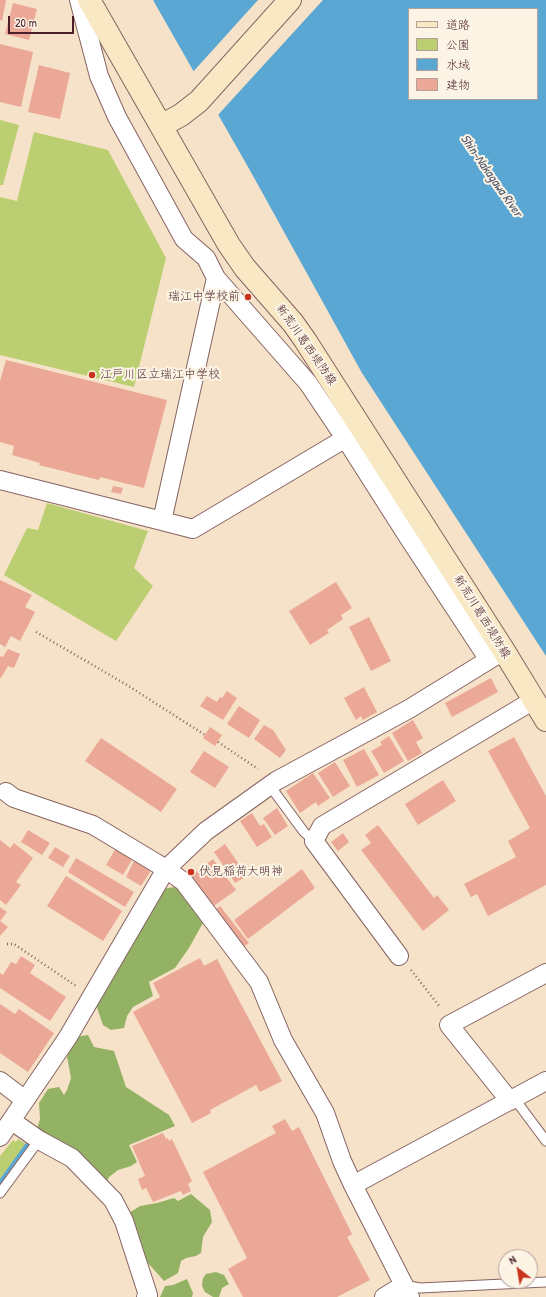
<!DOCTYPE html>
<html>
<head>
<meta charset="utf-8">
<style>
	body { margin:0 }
	#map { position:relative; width:546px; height:1297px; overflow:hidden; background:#f6e2c8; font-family:"Patrick Hand","Klee One",sans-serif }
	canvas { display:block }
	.legend { position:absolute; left:408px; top:8px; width:130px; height:92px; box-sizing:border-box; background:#fcf5e5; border:1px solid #b59f9b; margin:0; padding:5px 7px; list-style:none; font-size:12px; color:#4a1f2b }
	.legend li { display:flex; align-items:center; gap:8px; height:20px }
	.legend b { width:20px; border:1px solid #b59f9b }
	.north { position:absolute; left:498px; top:1249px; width:40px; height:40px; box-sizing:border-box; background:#fcf5e5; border:1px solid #b59f9b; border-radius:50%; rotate:329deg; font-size:11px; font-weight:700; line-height:16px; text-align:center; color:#4a1f2b }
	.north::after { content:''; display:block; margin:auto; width:14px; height:18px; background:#c8321e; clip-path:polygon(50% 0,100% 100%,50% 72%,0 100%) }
	.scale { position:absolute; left:8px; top:16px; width:66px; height:18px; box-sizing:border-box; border:2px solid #4a1f2b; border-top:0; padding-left:5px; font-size:12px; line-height:14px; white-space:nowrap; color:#4a1f2b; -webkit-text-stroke:3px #fcf5e5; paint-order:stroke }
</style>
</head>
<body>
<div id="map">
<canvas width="546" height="1297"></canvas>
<ul class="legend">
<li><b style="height:5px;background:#f8e8c3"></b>道路</li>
<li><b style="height:11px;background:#bbcf72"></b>公園</li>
<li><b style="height:11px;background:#5aa7d3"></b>水域</li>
<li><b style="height:11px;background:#eca897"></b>建物</li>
</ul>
<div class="north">N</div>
<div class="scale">20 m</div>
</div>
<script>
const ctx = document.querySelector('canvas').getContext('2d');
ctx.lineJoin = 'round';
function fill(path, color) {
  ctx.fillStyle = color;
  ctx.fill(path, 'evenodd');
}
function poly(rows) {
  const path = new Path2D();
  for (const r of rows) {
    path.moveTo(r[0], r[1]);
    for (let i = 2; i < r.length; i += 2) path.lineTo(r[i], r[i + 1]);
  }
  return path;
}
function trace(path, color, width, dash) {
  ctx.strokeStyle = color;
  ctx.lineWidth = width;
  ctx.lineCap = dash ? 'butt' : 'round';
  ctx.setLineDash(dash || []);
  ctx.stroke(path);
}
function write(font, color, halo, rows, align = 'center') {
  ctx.font = font + ' "Patrick Hand","Klee One",sans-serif';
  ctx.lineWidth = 4;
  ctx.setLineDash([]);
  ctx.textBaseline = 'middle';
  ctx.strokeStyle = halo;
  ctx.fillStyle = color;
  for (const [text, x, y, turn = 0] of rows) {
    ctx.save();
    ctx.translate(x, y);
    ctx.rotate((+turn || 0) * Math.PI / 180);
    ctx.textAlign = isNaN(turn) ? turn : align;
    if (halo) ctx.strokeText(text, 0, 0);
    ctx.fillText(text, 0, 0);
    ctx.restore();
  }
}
fill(poly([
	[0,120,19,125,3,185,0,185],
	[34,132,108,150,166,258,134,387,0,355,0,197,17,201],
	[47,503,148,531,134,568,153,586,116,641,4,575,27,528,38,530],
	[18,1139,26,1144,0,1179,0,1156,13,1140,16,1142]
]), '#bbcf72');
fill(poly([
	[174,887,194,900,204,921,189,948,175,968,149,982,153,996,133,1007,127,1016,124,1028,111,1030,103,1025,95,1002,163,889],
	[88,1035,94,1047,114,1051,126,1087,169,1115,175,1126,129,1145,137,1162,131,1166,118,1170,109,1177,104,1188,36,1133,40,1119,39,1103,48,1089,59,1087,64,1095,67,1090,71,1078,67,1057,75,1037],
	[191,1194,210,1210,212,1222,203,1237,201,1253,196,1256,186,1258,181,1261,178,1273,164,1281,131,1244,116,1221,140,1206,157,1203,174,1198,178,1201],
	[216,1272,224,1275,229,1284,222,1288,219,1297,213,1297,205,1292,202,1286,203,1278,206,1274],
	[187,1279,193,1293,192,1297,160,1297,165,1286,173,1285]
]), '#94b264');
fill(poly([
	[153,0,546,0,546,656,362,373,252,174],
	[409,9,537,9,537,99,409,99]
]), '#5aa7d3');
fill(poly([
	[258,0,323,0,217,116,192,73]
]), '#f6e2c8');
trace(poly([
	[0,1185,28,1146]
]), '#5aa7d3', 7);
fill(poly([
	[0,0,6,0,2,21,0,20],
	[13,3,37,9,29,40,5,34],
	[0,44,33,52,21,107,0,102],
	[39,65,70,73,60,119,28,112],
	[6,360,167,400,144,488,100,477,99,480,39,465,40,463,12,455,14,446,0,442,0,381],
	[113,486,123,488,121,494,111,492],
	[0,580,32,595,25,607,35,612,20,641,11,636,5,647,0,644],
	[336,582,352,608,341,615,343,619,327,630,329,633,310,645,289,611],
	[369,617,391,661,371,671,349,627],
	[8,649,20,654,14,668,8,666,1,678,0,678,0,656,3,657],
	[491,678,498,692,452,717,445,703],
	[364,687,377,712,363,720,361,716,356,720,344,698],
	[227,691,237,698,223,720,200,706,207,696,217,702,220,697,222,698],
	[239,706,260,720,249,738,227,724],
	[413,720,423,738,416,742,422,753,408,761,392,733],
	[264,725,273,730,286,750,280,758,254,739],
	[210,727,222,735,215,746,203,738],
	[389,736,404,761,384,773,371,751,382,745,380,742],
	[514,737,546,796,546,885,488,916,477,894,471,897,464,884,516,857,508,841,530,828,488,751],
	[101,738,177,789,161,812,85,761],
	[364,749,379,775,357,787,343,760],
	[204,751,229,767,215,788,190,772],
	[335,762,350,786,333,797,318,773],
	[313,773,330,798,318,806,316,802,300,813,286,791],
	[443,780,456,801,418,825,405,804],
	[277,808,288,826,275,835,263,818],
	[252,813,260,826,264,824,272,837,257,847,240,821],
	[378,825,434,898,437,895,449,910,423,931,361,850,371,843,365,835],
	[28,830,50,843,42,855,21,842],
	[343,833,349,842,338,851,331,842],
	[0,840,10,848,14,843,33,858,16,882,21,885,6,905,0,900],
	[225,844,247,876,235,883,214,852],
	[55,847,70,856,63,867,48,858],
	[116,848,133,858,123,875,106,865],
	[76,858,134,892,125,907,68,872],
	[135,859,149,868,150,872,141,886,126,877],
	[213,859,236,890,211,908,185,872,189,869,193,874],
	[302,869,315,888,248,939,234,920],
	[66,876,122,911,103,941,47,906],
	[220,906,249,943,242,948,214,911],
	[0,907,7,912,0,921,8,927,0,936],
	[21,956,35,965,30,973,66,997,50,1021,0,988,0,973,3,975,11,962,16,964],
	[200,958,204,966,217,959,282,1081,260,1092,256,1085,210,1110,211,1113,192,1123,133,1012,160,997,153,983],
	[0,1004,15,1014,19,1009,54,1033,28,1072,0,1053],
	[285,1119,292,1131,299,1127,352,1234,347,1237,370,1280,337,1297,243,1297,228,1269,247,1258,203,1172,276,1133,272,1126],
	[163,1133,166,1139,168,1138,169,1141,172,1139,192,1181,188,1184,191,1191,183,1195,181,1191,153,1202,146,1188,142,1190,138,1179,145,1176,132,1146]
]), '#eca897');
const lane = poly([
	[270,786,304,832,314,841],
	[514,1098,546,1141],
	[0,1193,39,1140],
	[404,1285,420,1288,546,1282]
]);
const street = poly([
	[79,0,99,76,117,117,184,239,206,258,216,278,308,383,345,438,408,537,489,660],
	[0,480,162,521,216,278],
	[162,521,193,529,356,432],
	[6,792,14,798,93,825,166,869,184,882,259,982,283,1040,325,1113,342,1161,353,1185],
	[399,956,314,841,322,826,534,700],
	[0,1081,25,1100],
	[510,1101,449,1025,546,973],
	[12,1121,39,1140,72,1158,113,1200,124,1221,148,1295,146,1297],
	[0,1137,68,1037,166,869,206,831,276,781,409,709,500,653],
	[384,1297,404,1285],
	[410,1297,353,1185,546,1081]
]);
const secondary = poly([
	[89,0,229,245,245,268,293,323,305,340,504,651,546,720],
	[161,126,181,115,199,101,290,0]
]);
trace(lane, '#866362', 11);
trace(street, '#866362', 20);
trace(secondary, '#866362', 24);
trace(poly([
	[36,632,127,685,205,735],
	[218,742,258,769],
	[7,944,14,944,76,986],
	[411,970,440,1007]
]), '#866362', 2.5, [1, 3]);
trace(lane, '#fff', 9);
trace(street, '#fff', 18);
trace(secondary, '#f8e8c3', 22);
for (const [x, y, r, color] of [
	[248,297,4,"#c8321e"],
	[92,375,4,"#c8321e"],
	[191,872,4,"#c8321e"]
]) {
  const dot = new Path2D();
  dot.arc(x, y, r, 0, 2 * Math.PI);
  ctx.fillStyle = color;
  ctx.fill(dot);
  trace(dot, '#fcf5e5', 1.5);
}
write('12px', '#4a1f2b', '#fcf5e5', [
	["瑞江中学校前",240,297,"right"],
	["江戸川区立瑞江中学校",100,375],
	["伏見稲荷大明神",199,872]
], 'left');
write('12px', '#4a1f2b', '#fcf5e5', [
	["新荒川葛西堤防線",306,345,55],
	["新荒川葛西堤防線",482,617,58]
]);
write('italic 13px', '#50556e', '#fcf5e5', [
	["Shin-Nakagawa River",491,176,55]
]);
</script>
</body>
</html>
